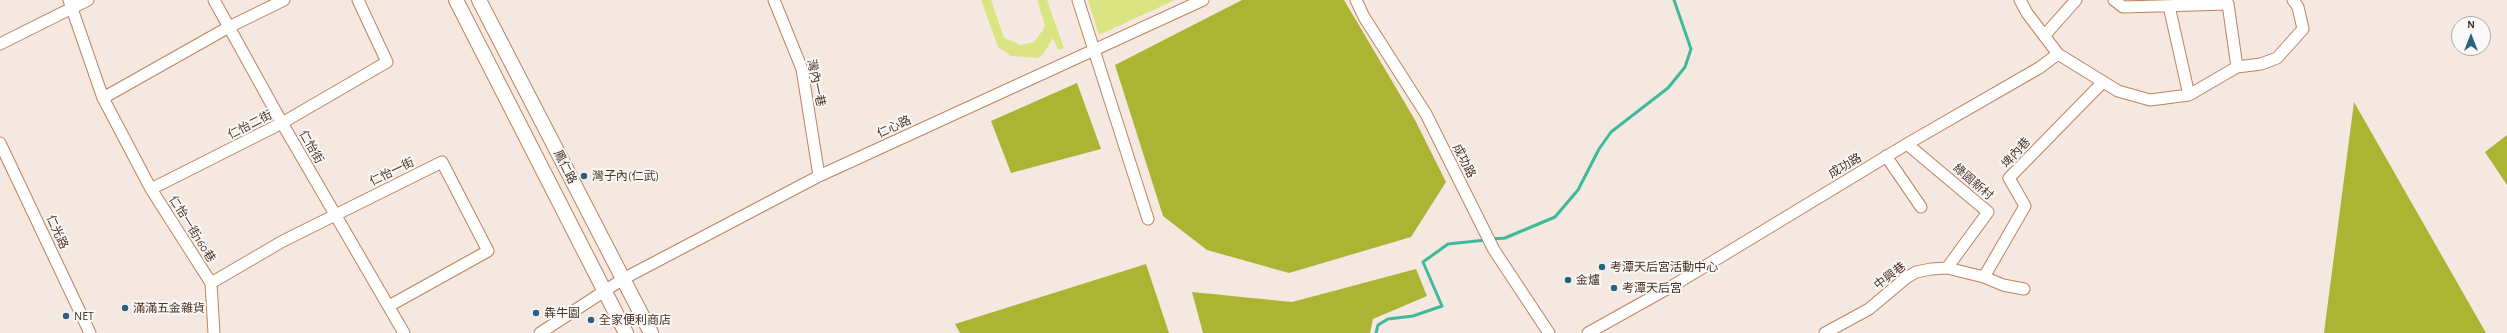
<!DOCTYPE html>
<html>
<head>
<meta charset="utf-8">
<style>
	body { margin:0 }
	#map { position:relative; width:2507px; height:333px; overflow:hidden; background:#f5e8e0; font-family:"Alegreya Sans",sans-serif }
	canvas { display:block }
	.north { position:absolute; left:2451px; top:16px; width:40px; height:40px; box-sizing:border-box; background:#f8f8f8; border:1px solid #b3a9a2; border-radius:50%; rotate:0deg; font-size:11px; font-weight:700; line-height:16px; text-align:center; color:#4c3222 }
	.north::after { content:''; display:block; margin:auto; width:14px; height:18px; background:#2b617c; clip-path:polygon(50% 0,100% 100%,50% 72%,0 100%) }
</style>
</head>
<body>
<div id="map">
<canvas width="2507" height="333"></canvas>
<div class="north">N</div>
</div>
<script>
const ctx = document.querySelector('canvas').getContext('2d');
ctx.lineJoin = 'round';
function fill(path, color) {
  ctx.fillStyle = color;
  ctx.fill(path, 'evenodd');
}
function poly(rows) {
  const path = new Path2D();
  for (const r of rows) {
    path.moveTo(r[0], r[1]);
    for (let i = 2; i < r.length; i += 2) path.lineTo(r[i], r[i + 1]);
  }
  return path;
}
function trace(path, color, width, dash) {
  ctx.strokeStyle = color;
  ctx.lineWidth = width;
  ctx.lineCap = dash ? 'butt' : 'round';
  ctx.setLineDash(dash || []);
  ctx.stroke(path);
}
function write(font, color, halo, rows, align = 'center') {
  ctx.font = font + ' "Alegreya Sans","Noto Sans TC",sans-serif';
  ctx.lineWidth = 4;
  ctx.setLineDash([]);
  ctx.textBaseline = 'middle';
  ctx.strokeStyle = halo;
  ctx.fillStyle = color;
  for (const [text, x, y, turn = 0] of rows) {
    ctx.save();
    ctx.translate(x, y);
    ctx.rotate((+turn || 0) * Math.PI / 180);
    ctx.textAlign = isNaN(turn) ? turn : align;
    if (halo) ctx.strokeText(text, 0, 0);
    ctx.fillText(text, 0, 0);
    ctx.restore();
  }
}
fill(poly([
	[981,0,991,0,1004,38,1021,45,1034,42,1043,30,1045,25,1037,0,1047,0,1064,48,1058,50,1053,38,1044,53,1038,58,1011,56,998,47],
	[1088,0,1175,0,1099,35]
]), '#dbe483');
fill(poly([
	[1242,0,1344,0,1415,120,1446,182,1411,237,1289,273,1207,250,1163,216,1115,65],
	[1077,83,1101,149,1011,173,991,121],
	[2354,102,2486,333,2324,333],
	[2507,135,2507,185,2485,152],
	[1146,264,1169,333,960,333,955,324],
	[1416,269,1427,296,1373,319,1370,333,1203,333,1192,292,1292,302]
]), '#acb433');
trace(poly([
	[1491,239,1505,238,1555,217,1578,190,1599,149,1611,132,1668,88,1685,67,1691,49,1674,0],
	[1376,333,1378,325,1388,319,1413,316,1442,306,1423,262,1448,244,1486,240]
]), '#3eb99b', 3);
const minor = poly([
	[69,0,103,98,151,189,282,123,387,62,358,0],
	[214,0,282,123,404,333],
	[774,0,802,69,819,176],
	[1078,0,1148,219],
	[1356,0,1364,17,1426,114,1494,250,1549,333],
	[2020,0,2027,13,2058,54,2118,91,2150,100,2189,95,2237,67,2261,64,2277,58,2303,29,2298,7,2293,0],
	[2114,0,2123,7,2228,4,2237,67],
	[2169,6,2189,95],
	[2044,36,2076,0],
	[0,44,88,0],
	[103,98,229,27,284,0],
	[0,143,90,333],
	[1907,144,1988,212,1947,268],
	[1886,156,1921,207],
	[151,189,211,283],
	[1984,277,2025,206,2009,178,2103,82],
	[214,333,211,283,283,241,442,162,488,251,389,306],
	[540,333,623,279,819,176,1203,0],
	[1588,333,1674,285,1907,144,2039,68,2058,54],
	[1825,333,1869,309,1906,278,1916,272,1931,269,1947,268,1984,277,2003,285,2024,289]
]);
const major = poly([
	[456,0,626,333],
	[479,0,651,333]
]);
trace(minor, '#bf825b', 13);
trace(major, '#bf825b', 16);
trace(minor, '#fff', 11);
trace(major, '#fff', 14);
for (const [x, y, r, color] of [
	[584,176,4,"#2b617c"],
	[1602,267,4,"#2b617c"],
	[1568,280,4,"#2b617c"],
	[1614,288,4,"#2b617c"],
	[125,308,4,"#2b617c"],
	[536,313,4,"#2b617c"],
	[66,316,4,"#2b617c"],
	[591,320,4,"#2b617c"]
]) {
  const dot = new Path2D();
  dot.arc(x, y, r, 0, 2 * Math.PI);
  ctx.fillStyle = color;
  ctx.fill(dot);
  trace(dot, '#f8f8f8', 1.5);
}
write('12px', '#4c3222', '#f8f8f8', [
	["灣內一巷",816,83,78],
	["仁怡二街",250,125,-27],
	["仁心路",894,127,-25],
	["仁怡街",311,147,60],
	["埤內巷",2016,153,-48],
	["成功路",1464,161,63],
	["成功路",1845,166,-31],
	["鳳仁路",565,167,63],
	["仁怡一街",392,172,-26],
	["綠園新村",1973,182,41],
	["仁怡一街160巷",192,229,58],
	["仁光路",57,232,65],
	["中興巷",1890,276,-37]
]);
write('12px', '#4c3222', '#f8f8f8', [
	["灣子內(仁武)",592,176],
	["考潭天后宮活動中心",1610,267],
	["金爐",1576,280],
	["考潭天后宮",1622,288],
	["滿滿五金雜貨",133,308],
	["犇牛園",544,313],
	["NET",74,316],
	["全家便利商店",599,320]
], 'left');
</script>
</body>
</html>
